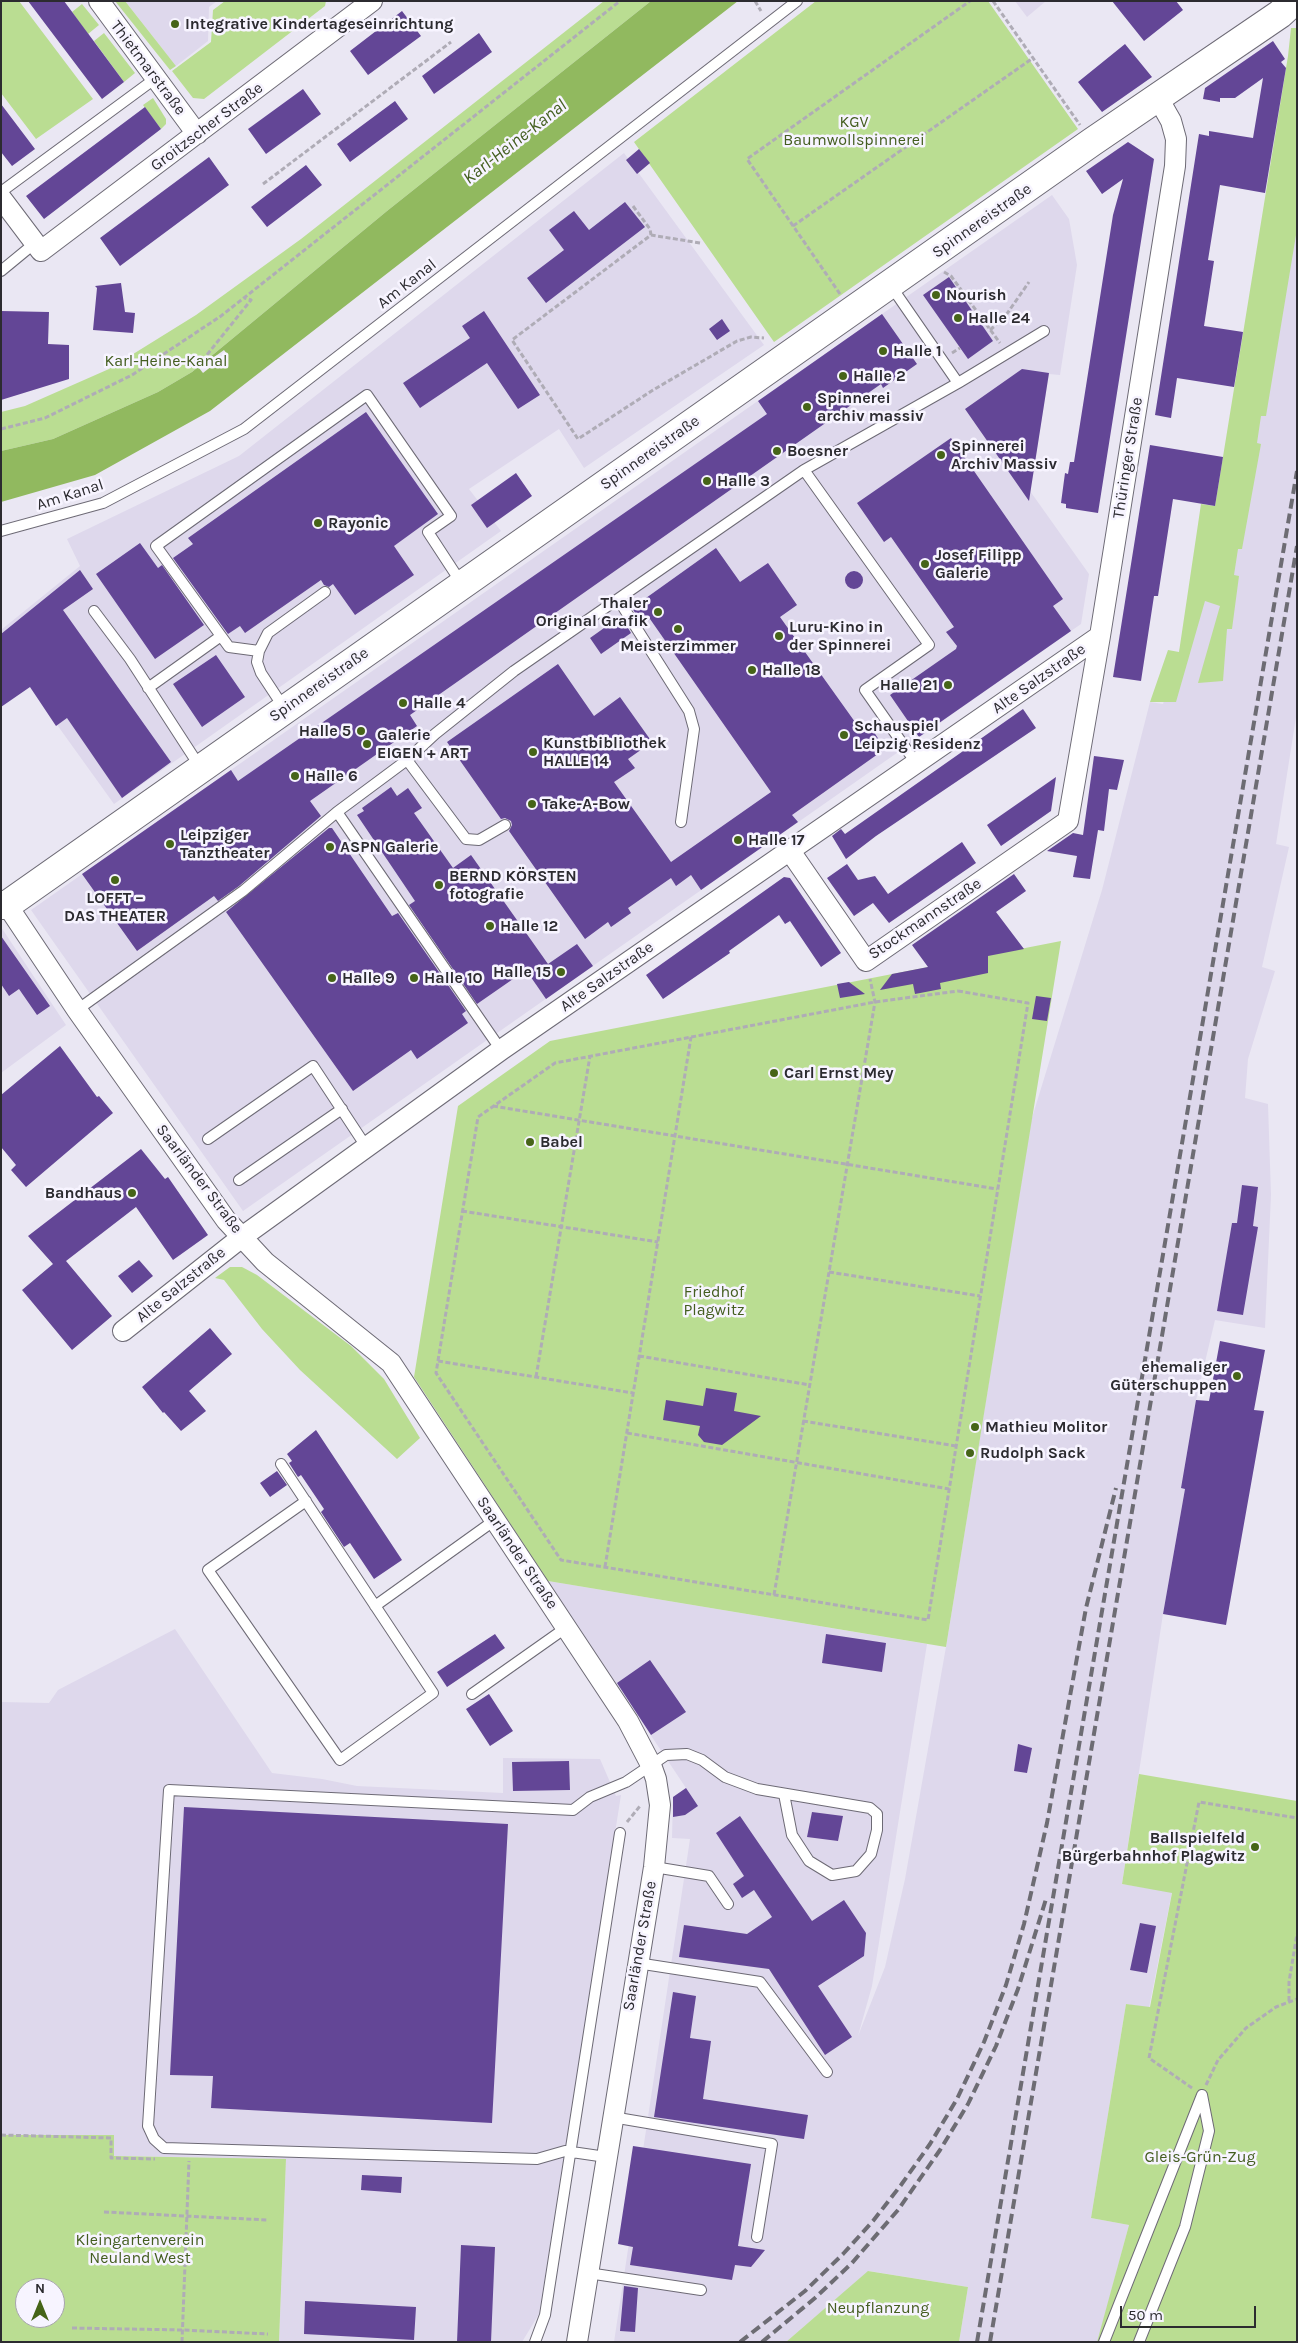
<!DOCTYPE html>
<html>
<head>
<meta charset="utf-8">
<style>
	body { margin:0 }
	#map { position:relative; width:1298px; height:2343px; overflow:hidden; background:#eae7f3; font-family:Karla,sans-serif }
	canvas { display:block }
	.frame { position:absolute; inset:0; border:2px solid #2c2b30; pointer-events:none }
	.north { position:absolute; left:15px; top:2278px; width:50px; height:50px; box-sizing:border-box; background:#f7f4ff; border:1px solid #a6a4ac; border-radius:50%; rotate:0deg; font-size:14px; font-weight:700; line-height:20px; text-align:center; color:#2c2b30 }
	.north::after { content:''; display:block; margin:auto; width:18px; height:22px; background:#466418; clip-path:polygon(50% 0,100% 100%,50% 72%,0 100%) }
	.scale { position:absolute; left:1120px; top:2306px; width:136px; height:22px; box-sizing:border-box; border:2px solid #2c2b30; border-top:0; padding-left:6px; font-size:15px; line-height:18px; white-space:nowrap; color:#2c2b30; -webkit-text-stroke:4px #f7f4ff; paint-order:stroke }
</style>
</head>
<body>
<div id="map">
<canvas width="1298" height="2343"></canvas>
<div class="frame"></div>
<div class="north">N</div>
<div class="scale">50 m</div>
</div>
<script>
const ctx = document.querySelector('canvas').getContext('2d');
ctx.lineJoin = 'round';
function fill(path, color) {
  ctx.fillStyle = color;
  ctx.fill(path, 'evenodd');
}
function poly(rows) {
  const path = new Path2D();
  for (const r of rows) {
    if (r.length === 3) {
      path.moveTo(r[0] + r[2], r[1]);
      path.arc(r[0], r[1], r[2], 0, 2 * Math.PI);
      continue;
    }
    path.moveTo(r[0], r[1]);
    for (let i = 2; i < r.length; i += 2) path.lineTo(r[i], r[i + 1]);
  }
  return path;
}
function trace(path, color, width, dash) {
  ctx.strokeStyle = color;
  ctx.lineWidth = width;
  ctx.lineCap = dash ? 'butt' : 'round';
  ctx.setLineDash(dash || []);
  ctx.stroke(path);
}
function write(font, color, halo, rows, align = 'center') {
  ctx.font = font + ' Karla,sans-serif';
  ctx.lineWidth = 5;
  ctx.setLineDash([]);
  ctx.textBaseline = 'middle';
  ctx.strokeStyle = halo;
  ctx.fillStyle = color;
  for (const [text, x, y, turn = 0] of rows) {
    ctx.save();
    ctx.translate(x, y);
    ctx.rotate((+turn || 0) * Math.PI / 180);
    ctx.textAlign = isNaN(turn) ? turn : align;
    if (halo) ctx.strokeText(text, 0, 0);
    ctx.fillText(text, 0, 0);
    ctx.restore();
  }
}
fill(poly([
	[125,1,217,1,209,7,208,41,176,66],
	[1015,1,1046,1,1027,17],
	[624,153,764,345,584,468,559,429,469,489,501,531,114,804,1,647,1,630,80,566,67,539,239,456],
	[1297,176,1297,711,1276,844,1289,847,1262,967,1275,971,1248,1059,1245,1098,1268,1104,1271,1195,1265,1328,1215,1320,1196,1400,1181,1487,1185,1489,1163,1614,1122,1884,1172,1892,1149,2008,1126,2004,1091,2218,1129,2225,1101,2329,1097,2342,959,2342,968,2287,869,2271,786,2342,614,2342,690,1839,672,1838,673,1797,686,1788,548,1581,927,1644,872,1986,858,2036,885,1967,905,1879,946,1647,1031,1121,1102,890,1150,702,1163,704,1179,652],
	[1052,195,1069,219,1077,265,1060,375,1049,374,1030,491,1089,574,1081,624,243,1211,31,910],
	[1,927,66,1025,1,1073],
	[175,1629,272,1773,322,1779,357,1786,503,1793,503,1758,600,1759,616,1796,621,1795,539,2314,522,2342,279,2342,286,2159,114,2156,114,2135,1,2135,1,1702,49,1703,58,1690]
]), '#ded8ec');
fill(poly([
	[1,1,19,1,93,99,36,139,1,93],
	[115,1,125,1,176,66,170,70],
	[225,1,326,1,325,6,204,99,193,98,172,71,211,42,213,10],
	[604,1,651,1,387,211,192,372,158,392,53,439,1,451,1,412,25,406,109,369,196,315,301,239],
	[816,1,988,1,1078,129,774,342,634,142],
	[82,4,99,25,88,34,72,12],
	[1291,28,1297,28,1297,229,1266,416,1261,416,1257,443,1261,444,1242,549,1238,549,1234,575,1239,576,1232,629,1227,629,1223,681,1198,683,1220,606,1205,601,1176,702,1150,702,1168,650,1179,652,1201,504,1215,506,1288,56],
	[104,33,135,73,124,82,94,41],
	[153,98,166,119,166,124,161,129,143,105],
	[1061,941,946,1647,548,1581,414,1377,458,1106,550,1041],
	[230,1267,242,1267,257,1275,351,1346,384,1379,420,1438,397,1459,300,1370,262,1329,224,1280,215,1278],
	[1139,1774,1297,1801,1297,2342,1097,2342,1129,2225,1091,2218,1126,2004,1150,2007,1172,1893,1122,1884],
	[1,2135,114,2135,114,2156,286,2159,279,2342,1,2342],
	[25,2288,55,2288,55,2318,25,2318],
	[868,2271,968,2287,959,2342,786,2342]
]), '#badd92');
fill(poly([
	[651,1,738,1,210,411,95,475,1,502,1,451,53,439,158,392,192,372,387,211]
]), '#91b95f');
fill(poly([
	[224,350,227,354,203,373,199,368]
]), '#eae7f3');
fill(poly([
	[28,1,64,1,124,82,102,99],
	[1112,1,1176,1,1183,10,1144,41],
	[402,11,421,36,368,75,350,51],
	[479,33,492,52,434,94,422,76],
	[1273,41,1285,59,1281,62,1286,68,1265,193,1220,185,1208,260,1214,261,1204,326,1243,332,1234,387,1177,378,1171,418,1155,415,1199,134,1209,136,1209,131,1253,138,1263,78,1235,98,1220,98,1220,102,1203,99,1205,88],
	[1125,44,1152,77,1102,112,1078,82],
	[303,89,321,114,266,154,248,129],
	[395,101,408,119,350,162,337,144],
	[1,104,35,149,12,166,1,152],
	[145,107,161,129,44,219,26,196],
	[1128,142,1154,159,1098,513,1066,508,1066,504,1061,503,1065,473,1068,474,1070,462,1074,462,1113,215,1123,179,1102,194,1086,171],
	[639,149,650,163,637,174,626,160],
	[209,157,229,185,120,266,100,238],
	[306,165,322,185,267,227,251,207],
	[625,202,645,227,546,303,527,278,564,250,549,230,574,211,589,230],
	[949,277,993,341,968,359,923,295],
	[121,283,125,312,135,313,133,333,93,330,97,288,95,286],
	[1,311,49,312,48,344,69,345,69,379,1,400],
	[484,311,540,395,518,409,487,363,420,408,403,383,470,338,462,326],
	[882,314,917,364,883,388,881,384,410,715,417,726,310,801,321,816,239,886,218,901,214,896,137,951,82,874,231,770,238,781,767,414,758,401],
	[722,319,730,331,717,340,709,329],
	[1022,369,1049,373,1029,501,965,409],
	[366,412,438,514,394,546,414,575,355,615,333,584,329,587,324,585,321,580,245,633,240,626,228,634,173,558,193,544,188,538],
	[951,438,1063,599,1053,606,1071,631,919,737,890,695,956,649,957,646,946,632,954,627,891,537,884,542,857,503],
	[1150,445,1223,457,1215,506,1173,499,1158,596,1154,596,1141,681,1113,677],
	[516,473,532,496,487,528,471,505],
	[140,543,158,568,162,565,204,625,155,659,96,574],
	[716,548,740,582,768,563,797,605,780,617,860,729,868,723,885,749,792,815,798,822,701,890,691,875,676,886,671,878,628,908,631,913,611,927,608,922,585,939,509,831,512,825,511,821,505,818,501,819,447,742,558,664,594,716,620,697,652,742,628,759,635,768,614,782,671,862,771,792,650,619,643,625,632,608],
	[80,570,93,589,63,610,171,762,122,798,67,718,56,726,30,687,1,707,1,634],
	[854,580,9],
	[621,616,631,633,601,654,590,638],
	[216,655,245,697,202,727,173,684],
	[1023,709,1036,728,876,836,846,859,832,836,841,829,845,834],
	[1094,756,1124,760,1117,790,1109,789,1104,831,1098,830,1090,879,1073,877,1077,856,1047,851,1073,833,1083,835],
	[1056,777,1051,811,1001,846,987,825],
	[391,787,397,796,408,788,422,808,414,813,453,868,471,855,548,964,577,944,593,966,546,999,526,970,477,1004,409,905,415,901,357,815,364,811,362,808],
	[329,828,332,828,392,916,398,913,466,1011,462,1014,468,1023,417,1059,411,1050,353,1091,226,912],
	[962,842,976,863,889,923,873,903,854,916,827,878,847,864,858,880,875,876,888,894],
	[1014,874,1026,891,996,912,1024,949,988,956,988,973,940,983,941,989,915,994,913,984,880,990,892,974,928,967,912,945],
	[784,877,790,878,841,953,821,967,790,921,785,924,779,915,729,951,730,953,663,999,646,975],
	[1,936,50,1006,37,1015,19,989,9,996,1,984],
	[849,982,865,994,840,998,837,984],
	[1036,996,1051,998,1047,1021,1032,1019],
	[60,1046,97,1097,99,1096,113,1113,26,1187,11,1170,16,1165,1,1147,1,1095],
	[141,1149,165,1179,168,1177,208,1235,173,1260,136,1207,66,1261,112,1316,72,1350,22,1290,53,1264,28,1236],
	[1242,1185,1258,1187,1253,1226,1258,1227,1243,1315,1217,1311,1232,1223,1237,1223],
	[139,1260,153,1276,132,1293,118,1276],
	[210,1328,232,1354,189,1391,206,1411,181,1431,164,1412,163,1413,142,1387],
	[1220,1341,1265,1350,1254,1410,1264,1411,1226,1625,1163,1614,1185,1489,1181,1488,1196,1400,1209,1401],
	[706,1388,737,1393,734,1411,761,1416,722,1445,704,1442,698,1435,700,1426,663,1420,666,1400,703,1406],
	[316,1430,402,1560,374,1579,350,1543,344,1547,321,1512,324,1509,301,1475,298,1477,289,1463,292,1461,287,1454],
	[277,1471,287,1485,270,1497,260,1483],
	[495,1634,505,1648,447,1687,437,1672],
	[826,1634,886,1643,882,1672,822,1663],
	[650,1660,686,1712,651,1735,617,1683],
	[489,1694,513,1731,490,1746,466,1709],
	[1018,1744,1032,1748,1027,1773,1014,1771],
	[569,1761,570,1790,513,1791,512,1762],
	[686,1788,698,1806,685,1815,673,1817,673,1797],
	[184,1807,508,1824,492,2123,211,2108,213,2076,170,2075],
	[812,1812,843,1816,838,1841,807,1837],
	[740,1816,812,1921,844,1900,866,1933,864,1956,818,1986,852,2037,825,2055,769,1969,679,1957,684,1925,747,1934,772,1917,754,1890,742,1898,733,1884,744,1876,716,1833],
	[1140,1923,1156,1926,1147,1973,1130,1970],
	[673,1992,696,1996,690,2038,711,2041,703,2099,808,2115,804,2139,654,2117],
	[633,2146,751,2164,738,2246,765,2250,751,2267,735,2265,732,2280,630,2265,633,2247,618,2244],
	[362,2175,402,2177,401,2193,361,2190],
	[461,2245,495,2247,491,2342,457,2342],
	[624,2286,638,2288,635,2332,620,2331],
	[305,2301,416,2307,414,2340,304,2334]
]), '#634696');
const lane = poly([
	[1,192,156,78],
	[1,271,35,243],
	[958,383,1044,331],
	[804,470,929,645,865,690,916,763],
	[1,531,103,503,244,429,797,1],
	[618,599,689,711,694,729,681,822],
	[94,611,130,659,200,767],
	[221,636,229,647,259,651],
	[148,688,221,636,156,546,367,395,451,516,428,532,462,584],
	[284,708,261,673,257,662,259,651,268,633,325,592],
	[407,760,466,839,479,840,505,825],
	[337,812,501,1050],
	[77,1010,243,891,337,812,407,760,435,734,514,671,804,470,958,383,891,286],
	[208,1139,313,1066,367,1148],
	[239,1180,342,1109],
	[281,1464,433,1693,340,1760,208,1570,306,1501],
	[375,1606,495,1520],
	[472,1694,567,1627],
	[654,1867,709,1876,728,1904],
	[637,1963,760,1982,827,2072],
	[612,2117,772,2144,757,2237],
	[606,2157,565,2151,537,2159,164,2148,154,2139,148,2126,169,1790,573,1810,590,1797,626,1782,666,1755,687,1754,702,1760,725,1777,757,1789,870,1808,877,1814,877,1830,871,1854,856,1871,832,1875,809,1861,792,1835,784,1794],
	[588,2273,701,2290],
	[535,2342,545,2315,620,1833],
	[1104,2342,1202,2095],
	[1139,2342,1185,2227,1209,2131,1202,2095]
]);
const street = poly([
	[99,1,197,134],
	[1,198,41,251,372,1],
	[790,851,866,961,1068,821,1100,636,1175,166,1176,139,1171,121,1158,98],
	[7,905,77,1010,226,1220,265,1262,391,1363,628,1721,651,1765,656,1779,660,1805,654,1867,577,2342],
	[123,1331,242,1237,501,1050,1100,636]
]);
const secondary = poly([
	[1,905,7,905,1092,142,1280,14,1294,1]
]);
trace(lane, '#6d6a75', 12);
trace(street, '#6d6a75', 22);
trace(secondary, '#6d6a75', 30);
trace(poly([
	[755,1,761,11],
	[993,1,1080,125],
	[263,184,451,42],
	[633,206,650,229,651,235],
	[793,226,1033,58],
	[700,243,651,235,512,340,578,439,653,390,737,341,751,337,764,338],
	[944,272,951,276,1000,343],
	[840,294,747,159,970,1],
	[990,330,1004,318,1029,282],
	[952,353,960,348],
	[209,361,206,356,251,300,245,298],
	[1,429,45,418,132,375,221,316,620,1],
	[958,991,1028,1003,928,1620,561,1560,436,1373,478,1117,555,1063,875,1002,958,991],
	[493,1106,997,1189],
	[462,1211,658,1242],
	[829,1272,980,1296],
	[639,1356,810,1385],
	[438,1361,633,1393],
	[536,1377,590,1056],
	[803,1421,956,1446],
	[627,1433,949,1489],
	[605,1567,691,1037],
	[774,1595,875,1002,870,979],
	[627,1822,640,1806],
	[1289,2001,1289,1982,1297,1934],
	[1206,2085,1218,2060,1246,2028,1276,2007,1297,1999],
	[1192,2088,1149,2058,1199,1802,1297,1818],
	[1,2135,111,2138,111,2158,155,2159],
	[104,2212,267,2220],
	[72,2328,183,2330,268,2334],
	[182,2342,189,2161]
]), '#afacb6', 3, [5, 2.5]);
trace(lane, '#fff', 10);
trace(street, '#fff', 20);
trace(secondary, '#fff', 28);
trace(poly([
	[740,2342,805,2291,843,2254,873,2221,901,2185,930,2144,957,2099,984,2042,1006,1985,1024,1924,1047,1823,1086,1608,1116,1488],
	[762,2342,815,2298,852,2263,898,2210,940,2150,968,2104,996,2046,1018,1989,1046,1899],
	[977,2342,1297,471],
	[990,2342,1297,546]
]), '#6d6c73', 4, [10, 5]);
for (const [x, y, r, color] of [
	[175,24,5,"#466418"],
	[936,295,5,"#466418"],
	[958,318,5,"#466418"],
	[883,351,5,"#466418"],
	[843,376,5,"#466418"],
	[807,407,5,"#466418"],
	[777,451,5,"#466418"],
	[941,455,5,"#466418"],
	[707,481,5,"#466418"],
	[318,523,5,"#466418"],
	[925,564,5,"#466418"],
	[658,612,5,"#466418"],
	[678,629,5,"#466418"],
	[779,636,5,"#466418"],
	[752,670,5,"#466418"],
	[948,685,5,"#466418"],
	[403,703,5,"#466418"],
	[361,731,5,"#466418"],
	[844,735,5,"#466418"],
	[367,744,5,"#466418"],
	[533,752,5,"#466418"],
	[295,776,5,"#466418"],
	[532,804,5,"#466418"],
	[738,840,5,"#466418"],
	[170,844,5,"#466418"],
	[330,847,5,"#466418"],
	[115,880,5,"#466418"],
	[439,885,5,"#466418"],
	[490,926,5,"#466418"],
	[561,972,5,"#466418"],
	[332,978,5,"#466418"],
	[414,978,5,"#466418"],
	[774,1073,5,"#466418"],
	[530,1142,5,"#466418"],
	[132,1193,5,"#466418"],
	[1237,1376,5,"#466418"],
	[975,1427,5,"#466418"],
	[970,1453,5,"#466418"],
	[1255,1847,5,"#466418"]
]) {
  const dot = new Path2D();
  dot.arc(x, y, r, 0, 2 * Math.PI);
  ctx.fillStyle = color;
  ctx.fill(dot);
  trace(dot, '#f7f4ff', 2);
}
write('bold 16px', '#2c2b30', '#f7f4ff', [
	["Integrative Kindertageseinrichtung",185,24],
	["Nourish",946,295],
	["Halle 24",968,318],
	["Halle 1",893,351],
	["Halle 2",853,376],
	["Spinnerei",817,398],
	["archiv massiv",817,416],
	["Spinnerei",951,446],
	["Archiv Massiv",951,464],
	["Boesner",787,451],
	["Halle 3",717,481],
	["Rayonic",328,523],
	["Josef Filipp",935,555],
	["Galerie",935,573],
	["Thaler",648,603,"right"],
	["Original Grafik",648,621,"right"],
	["Luru-Kino in",789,627],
	["der Spinnerei",789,645],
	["Meisterzimmer",678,646,"center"],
	["Halle 18",762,670],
	["Halle 21",938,685,"right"],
	["Halle 4",413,703],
	["Schauspiel",854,726],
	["Leipzig Residenz",854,744],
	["Halle 5",351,731,"right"],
	["Galerie",377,735],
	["EIGEN + ART",377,753],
	["Kunstbibliothek",543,743],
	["HALLE 14",543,761],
	["Halle 6",305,776],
	["Take-A-Bow",542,804],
	["Leipziger",180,835],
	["Tanztheater",180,853],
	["Halle 17",748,840],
	["ASPN Galerie",340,847],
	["BERND KÖRSTEN",449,876],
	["fotografie",449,894],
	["LOFFT –",115,898,"center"],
	["DAS THEATER",115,916,"center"],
	["Halle 12",500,926],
	["Halle 15",551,972,"right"],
	["Halle 9",342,978],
	["Halle 10",424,978],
	["Carl Ernst Mey",784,1073],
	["Babel",540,1142],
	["Bandhaus",122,1193,"right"],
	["ehemaliger",1227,1367,"right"],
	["Güterschuppen",1227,1385,"right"],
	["Mathieu Molitor",985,1427],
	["Rudolph Sack",980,1453],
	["Ballspielfeld",1245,1838,"right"],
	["Bürgerbahnhof Plagwitz",1245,1856,"right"]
], 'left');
write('16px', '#2c2b30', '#f7f4ff', [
	["Thietmarstraße",148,68,53],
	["Groitzscher Straße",207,127,-37],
	["Spinnereistraße",982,221,-35],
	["Am Kanal",407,284,-38],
	["Spinnereistraße",650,453,-35],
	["Thüringer Straße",1128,458,-81],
	["Am Kanal",70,495,-18],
	["Alte Salzstraße",1039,679,-35],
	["Spinnereistraße",319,685,-35],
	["Stockmannstraße",925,919,-34],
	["Alte Salzstraße",607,977,-35],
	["Saarländer Straße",199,1179,53],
	["Alte Salzstraße",181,1285,-39],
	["Saarländer Straße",517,1553,56],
	["Saarländer Straße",640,1946,-80]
]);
write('16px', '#445e20', '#f7f4ff', [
	["KGV",854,122],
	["Baumwollspinnerei",854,140],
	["Karl-Heine-Kanal",166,361],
	["Friedhof",714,1292],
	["Plagwitz",714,1310],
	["Gleis-Grün-Zug",1200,2157],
	["Kleingartenverein",140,2240],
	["Neuland West",140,2258],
	["Neupflanzung",878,2308]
]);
write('italic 18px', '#456022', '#f7f4ff', [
	["Karl-Heine-Kanal",515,142,-38]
]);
</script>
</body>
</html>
